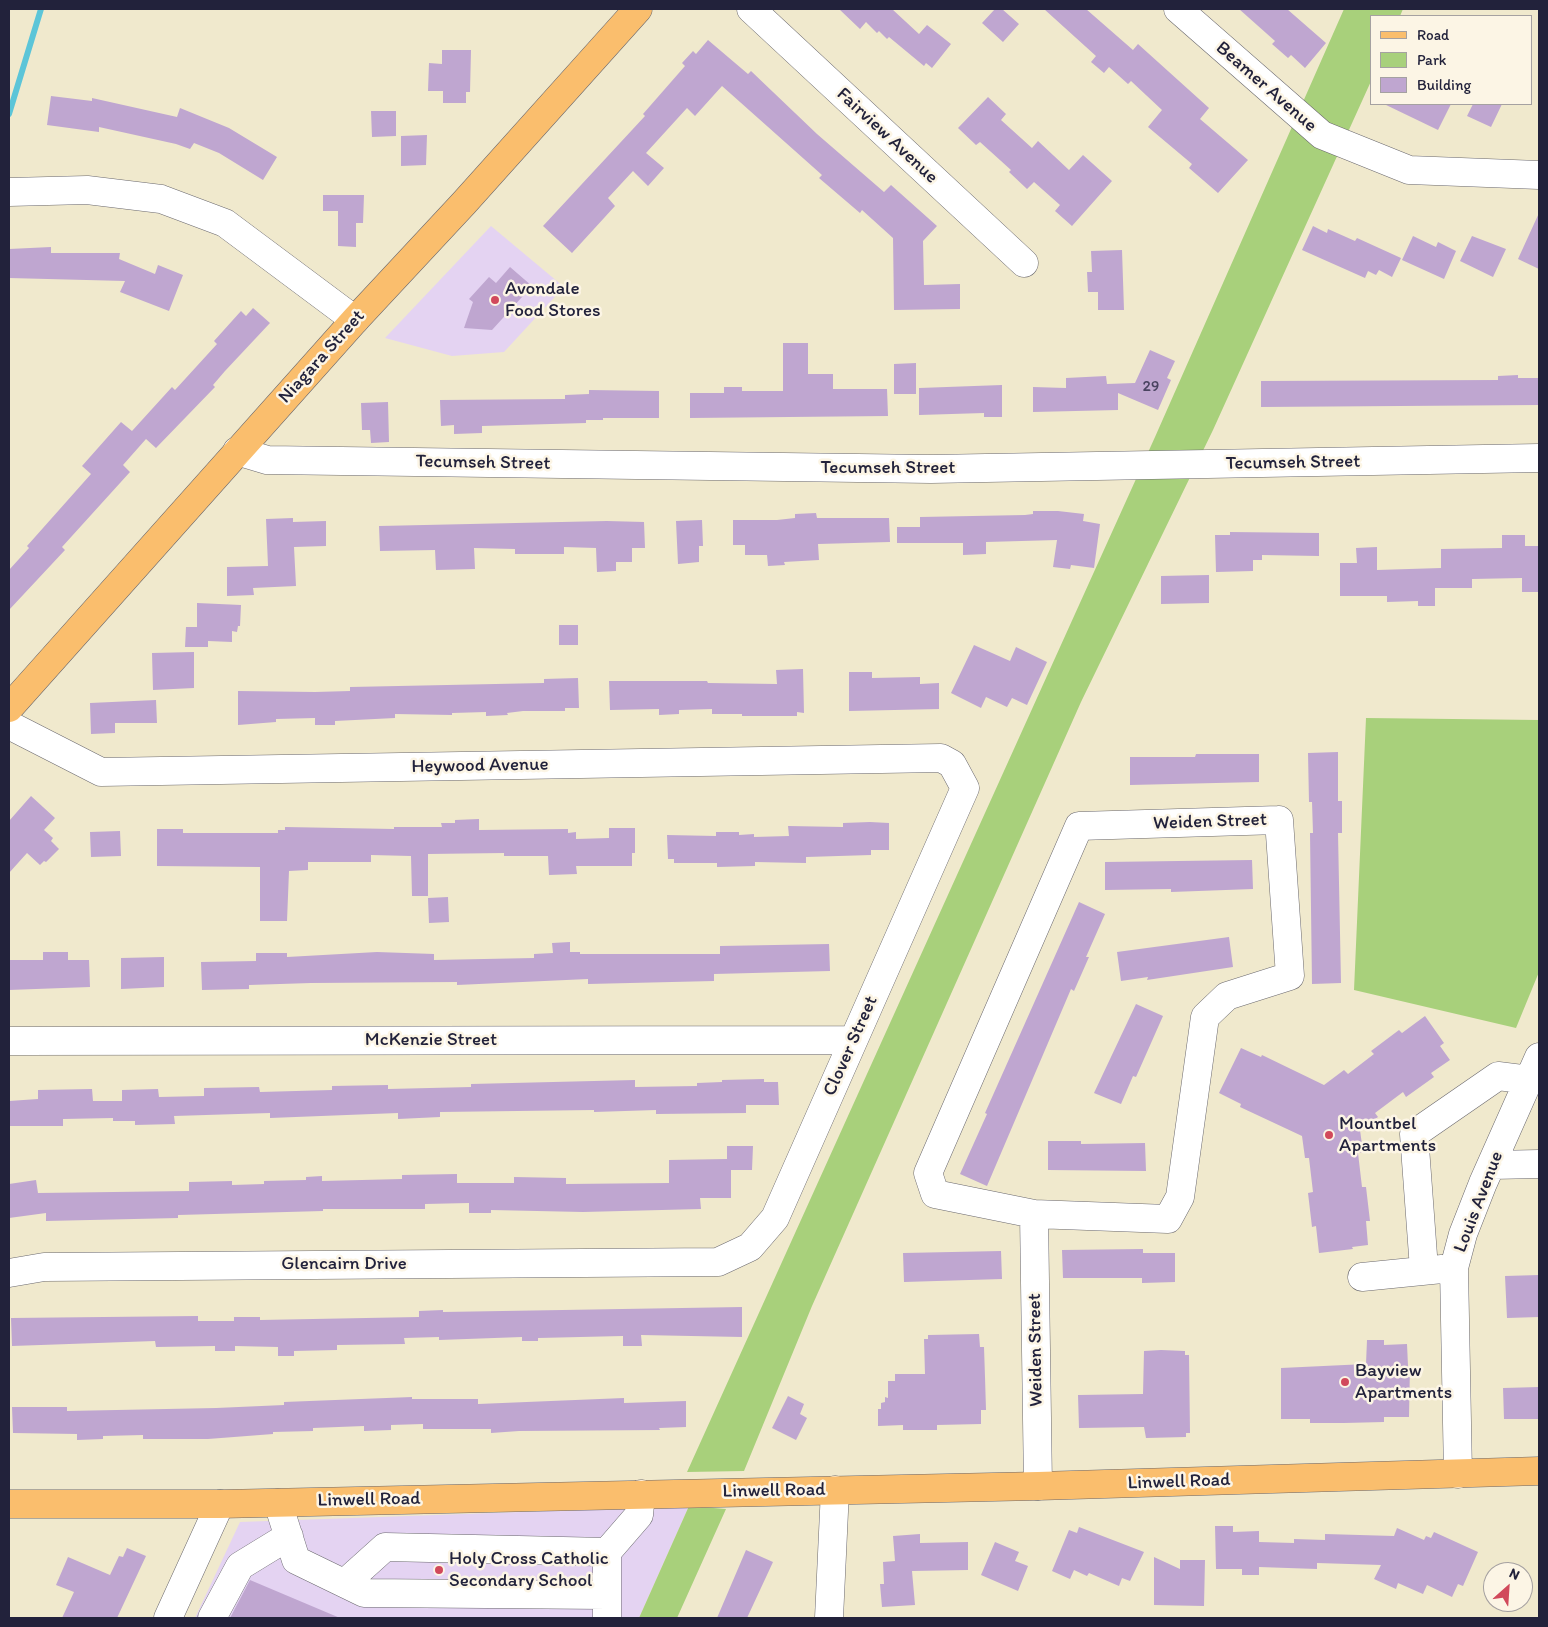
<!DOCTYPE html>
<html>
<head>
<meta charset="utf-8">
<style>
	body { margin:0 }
	#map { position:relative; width:1548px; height:1627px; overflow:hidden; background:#f0e9cd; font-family:Itim,sans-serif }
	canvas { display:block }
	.frame { position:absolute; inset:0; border:10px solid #22223b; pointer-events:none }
	.legend { position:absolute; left:1370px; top:15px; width:162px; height:90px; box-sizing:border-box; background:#fcf5e5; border:1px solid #a5a1a1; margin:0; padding:6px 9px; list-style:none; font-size:15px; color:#22223b }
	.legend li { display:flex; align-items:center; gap:10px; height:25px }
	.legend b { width:25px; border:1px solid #a5a1a1 }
	.north { position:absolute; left:1483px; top:1562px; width:50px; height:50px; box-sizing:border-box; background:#fcf5e5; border:1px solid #a5a1a1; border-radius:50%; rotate:26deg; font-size:14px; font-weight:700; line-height:20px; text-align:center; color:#22223b }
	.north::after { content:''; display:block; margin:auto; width:18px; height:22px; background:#d1495b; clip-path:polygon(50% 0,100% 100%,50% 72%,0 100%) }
</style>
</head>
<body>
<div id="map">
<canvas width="1548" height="1627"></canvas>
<div class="frame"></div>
<ul class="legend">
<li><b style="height:6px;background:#fabe6d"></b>Road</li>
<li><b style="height:14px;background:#a8d07b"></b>Park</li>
<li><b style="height:14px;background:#bfa6d0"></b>Building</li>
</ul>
<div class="north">N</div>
</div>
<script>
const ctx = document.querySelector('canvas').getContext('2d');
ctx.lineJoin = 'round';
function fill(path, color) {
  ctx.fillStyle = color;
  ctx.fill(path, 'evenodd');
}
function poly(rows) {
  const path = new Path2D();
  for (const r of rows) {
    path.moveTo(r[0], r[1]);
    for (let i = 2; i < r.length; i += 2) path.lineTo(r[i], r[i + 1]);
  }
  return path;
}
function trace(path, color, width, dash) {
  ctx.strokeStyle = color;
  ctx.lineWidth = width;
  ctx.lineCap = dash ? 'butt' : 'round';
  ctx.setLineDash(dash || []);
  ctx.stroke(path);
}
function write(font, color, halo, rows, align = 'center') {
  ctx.font = font + ' Itim,sans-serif';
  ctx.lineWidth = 5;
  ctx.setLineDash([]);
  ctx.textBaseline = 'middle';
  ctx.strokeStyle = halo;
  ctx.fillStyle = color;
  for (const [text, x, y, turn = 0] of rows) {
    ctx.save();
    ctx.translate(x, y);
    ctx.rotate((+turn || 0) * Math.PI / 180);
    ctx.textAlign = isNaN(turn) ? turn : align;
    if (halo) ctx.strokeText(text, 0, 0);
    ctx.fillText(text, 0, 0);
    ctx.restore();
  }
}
fill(poly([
	[491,226,564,287,504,352,452,356,385,338],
	[689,1506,639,1618,195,1618,240,1522]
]), '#e4d3f2');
fill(poly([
	[1344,9,1403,9,1400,16,1372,16,1372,79,1213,430,1081,702,812,1306,744,1471,687,1472,1155,437],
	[1366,718,1539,720,1539,972,1516,1028,1354,990],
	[689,1506,726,1509,677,1618,639,1618]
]), '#a8d07b');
trace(poly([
	[9,114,41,9]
]), '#5cc5d8', 6);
fill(poly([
	[839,9,892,9,919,34,927,25,951,44,932,68,926,63,924,66,889,37,887,39,879,31,877,33,866,22,860,29],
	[995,9,1002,9,1019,24,1003,42,982,23],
	[1044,9,1086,9,1133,50,1138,44,1209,108,1200,119,1248,160,1218,193,1189,168,1192,164,1148,127,1162,110,1131,81,1128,84,1109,67,1104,73,1091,62,1096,56],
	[1239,9,1287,9,1326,43,1305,68,1291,55,1288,58,1272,44,1275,41],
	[708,40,748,74,751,71,817,134,884,192,891,185,937,226,923,241,924,285,960,284,960,309,894,310,893,238,862,210,860,213,819,178,822,175,722,86,695,116,687,108,646,153,664,168,648,186,633,171,608,198,615,206,572,253,543,226,645,116,643,114,685,66,682,63,693,51,696,54],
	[442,50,471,50,470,92,466,92,466,103,443,103,443,91,428,91,429,63,442,64],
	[51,96,92,101,92,98,177,117,180,108,229,128,277,157,263,180,219,153,194,143,190,149,176,144,99,127,99,132,47,125],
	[988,97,1006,114,1001,120,1032,148,1038,141,1069,170,1083,155,1112,181,1072,226,1055,211,1060,205,1034,182,1027,189,1009,172,1011,170,980,142,976,145,958,128],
	[1384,104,1451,104,1438,130],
	[1473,104,1502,104,1491,127,1467,116],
	[371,111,396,111,396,136,372,137],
	[427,135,426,165,401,166,401,136],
	[323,195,364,195,363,223,356,223,356,247,338,246,338,211,323,211],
	[1539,213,1539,269,1518,259],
	[1313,226,1327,233,1328,229,1355,241,1357,238,1401,258,1392,277,1379,270,1376,275,1368,271,1365,278,1302,250],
	[1413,236,1436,247,1438,242,1456,251,1444,279,1402,260],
	[1472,236,1506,249,1493,277,1460,261],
	[51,247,51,253,120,253,119,259,155,274,158,265,183,275,169,311,120,292,125,281,9,278,9,249],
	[1122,250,1124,310,1098,310,1098,292,1088,292,1087,272,1092,272,1091,251],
	[510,267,532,286,492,330,464,328,473,302,469,299,489,277,496,283],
	[253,308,270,323,225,371,213,385,215,387,156,448,146,439,123,465,130,472,62,547,65,550,9,610,9,570,29,548,27,546,91,474,82,466,121,422,132,431,172,387,175,390,217,344,214,341,241,311,246,316],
	[783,343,808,343,808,374,833,374,833,389,887,389,888,416,690,418,690,393,724,393,724,387,742,387,742,391,783,391],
	[1150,350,1175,361,1167,378,1171,380,1158,410,1118,393,1118,410,1033,412,1033,387,1066,388,1066,378,1106,376,1107,384,1135,383],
	[916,363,916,394,894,394,894,364],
	[1518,375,1518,378,1539,378,1539,405,1261,407,1261,381,1498,380,1498,376],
	[1002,385,1002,417,984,417,984,413,919,415,919,388],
	[589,390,659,391,659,418,603,418,603,420,586,420,586,423,482,426,482,433,454,434,454,425,441,426,440,400,565,399,565,395,589,394],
	[388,402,389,442,371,443,370,430,362,430,361,403],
	[1033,511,1058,511,1084,514,1083,521,1100,524,1094,568,1071,565,1070,569,1053,567,1057,540,986,542,986,554,963,555,963,543,897,543,897,527,920,527,920,517,1025,515,1033,514],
	[816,513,817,518,889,518,890,542,818,544,819,560,784,562,785,565,768,566,767,555,745,555,745,545,733,545,733,520,777,520,795,518,795,514],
	[293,518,293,522,326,521,326,546,294,547,296,586,253,588,254,595,227,596,227,567,268,566,266,519],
	[702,520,703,546,699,546,699,562,678,564,676,521],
	[607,521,644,522,645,548,632,548,632,562,616,562,616,571,597,572,596,548,564,547,564,554,515,554,515,549,474,548,475,569,436,570,435,550,380,551,379,526],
	[1230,532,1319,533,1319,556,1262,555,1262,560,1253,560,1253,571,1216,572,1215,535,1230,535],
	[1502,535,1525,535,1525,546,1539,546,1539,592,1522,592,1522,578,1472,579,1472,588,1435,588,1435,606,1418,606,1418,601,1387,602,1387,596,1340,596,1340,563,1357,563,1356,548,1377,547,1377,570,1441,568,1441,549,1502,548],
	[1209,575,1209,603,1161,604,1161,576],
	[197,603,241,605,240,626,238,626,237,632,232,631,232,642,208,641,208,647,185,647,186,627,197,627],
	[559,625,578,625,578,645,559,645],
	[974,645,1010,661,1016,647,1047,662,1027,705,1012,698,1007,707,986,697,981,708,951,693],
	[194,652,194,688,153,690,152,653],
	[803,669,804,713,797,712,797,716,742,716,742,714,712,714,712,709,679,710,679,714,659,715,659,709,610,710,609,681,707,681,708,683,777,684,776,670],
	[849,672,872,672,872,678,920,677,920,684,939,683,939,709,849,711],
	[578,678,579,708,565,708,565,711,523,711,507,713,508,715,486,716,486,712,452,713,452,715,395,714,395,718,335,721,335,725,315,725,315,718,276,719,276,722,238,725,238,691,315,692,350,691,350,687,544,683,544,679],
	[156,700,157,723,115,723,115,733,91,734,90,703],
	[1338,752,1338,801,1342,801,1342,833,1338,833,1341,983,1312,984,1310,833,1313,833,1312,802,1309,802,1308,753],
	[1196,754,1259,754,1259,782,1130,785,1130,757,1195,757],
	[31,796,55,818,44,830,53,838,51,841,59,849,46,862,44,861,40,865,27,853,9,873,9,821],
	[479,819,479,830,568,829,568,833,576,832,576,839,609,838,609,828,635,828,635,853,632,853,632,866,576,866,577,874,549,875,548,856,504,856,504,853,428,854,428,896,412,896,411,856,371,855,371,862,308,862,308,870,289,871,287,921,260,921,260,867,157,866,157,829,183,829,183,833,278,833,278,830,285,830,285,827,394,829,394,827,442,827,441,823,455,823,455,820],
	[870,822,889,823,889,850,871,850,871,855,806,857,806,863,755,862,755,866,717,867,717,863,674,863,674,859,668,859,667,835,716,836,716,832,739,832,739,835,754,834,754,837,789,836,788,826,843,827,843,823],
	[120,831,121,856,91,857,90,832],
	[1252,860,1253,889,1171,892,1171,889,1105,890,1105,862],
	[448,897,449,922,429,923,428,898],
	[1079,902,1105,914,1086,957,1089,957,1074,991,1071,989,987,1186,960,1174,987,1114,985,1113],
	[1229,937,1233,967,1147,980,1148,977,1121,981,1117,952],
	[570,942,570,952,580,952,580,954,720,954,720,946,829,944,830,971,714,974,714,981,588,984,588,979,457,985,457,982,311,983,249,985,249,989,202,990,201,962,256,961,256,953,287,953,287,957,377,952,434,954,434,960,534,958,534,954,553,953,552,943],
	[43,952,68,952,68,960,89,960,90,987,9,990,9,960,43,960],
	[164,957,164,987,121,989,121,958],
	[1136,1004,1163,1016,1136,1077,1133,1076,1121,1104,1094,1093],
	[1425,1016,1444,1043,1440,1046,1450,1060,1431,1073,1434,1077,1406,1097,1403,1092,1375,1113,1378,1117,1360,1130,1363,1152,1358,1153,1362,1187,1366,1187,1370,1221,1366,1221,1368,1245,1352,1247,1353,1249,1319,1253,1316,1226,1312,1227,1308,1193,1313,1192,1309,1158,1305,1158,1302,1136,1240,1107,1241,1104,1219,1093,1241,1048,1261,1057,1262,1055,1324,1085,1344,1070,1348,1074,1374,1054,1371,1051,1399,1030,1402,1033],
	[764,1079,764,1082,778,1082,779,1105,746,1105,746,1113,656,1114,656,1110,594,1112,594,1110,440,1112,440,1117,398,1119,398,1113,270,1118,270,1113,174,1116,175,1124,135,1125,135,1121,113,1121,113,1118,63,1119,63,1126,9,1126,9,1101,38,1099,38,1090,92,1089,93,1101,122,1101,122,1090,158,1089,159,1097,204,1096,204,1088,259,1087,260,1092,332,1090,332,1086,388,1085,388,1089,471,1087,471,1084,635,1080,635,1087,697,1086,697,1083,722,1082,722,1080],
	[1048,1141,1081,1141,1081,1144,1145,1143,1146,1171,1048,1170],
	[727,1146,753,1146,752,1170,731,1170,731,1198,700,1198,701,1209,583,1212,491,1210,491,1213,469,1213,469,1203,425,1204,425,1209,323,1209,323,1211,178,1215,178,1218,46,1221,46,1213,9,1218,9,1184,36,1180,38,1193,189,1191,189,1182,232,1181,232,1185,264,1184,264,1181,306,1180,306,1177,322,1176,322,1181,402,1179,402,1175,457,1174,457,1183,514,1183,514,1177,566,1178,566,1184,669,1183,669,1160,727,1159],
	[1143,1249,1143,1253,1175,1253,1175,1282,1142,1283,1142,1278,1063,1278,1062,1250],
	[1001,1251,1002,1279,904,1282,903,1253],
	[1539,1275,1539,1317,1507,1318,1505,1276],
	[742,1307,742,1337,641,1335,642,1346,623,1346,623,1336,538,1338,538,1341,522,1341,522,1337,439,1340,439,1337,404,1338,405,1344,337,1345,337,1350,294,1351,294,1356,278,1356,278,1347,235,1346,235,1351,215,1351,215,1346,156,1347,155,1341,12,1346,11,1318,198,1316,198,1321,234,1321,234,1317,260,1317,260,1320,419,1317,419,1311,443,1310,443,1312],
	[979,1334,980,1347,984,1347,985,1377,986,1410,981,1410,981,1424,937,1425,937,1430,903,1430,903,1425,878,1426,878,1409,881,1409,881,1403,885,1402,885,1397,888,1398,888,1381,895,1381,895,1374,925,1374,924,1339,928,1339,928,1335],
	[1367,1340,1384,1340,1384,1345,1407,1344,1408,1366,1410,1366,1409,1417,1384,1417,1384,1422,1344,1423,1310,1423,1310,1419,1281,1419,1281,1368,1366,1364],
	[1161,1350,1185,1351,1185,1355,1189,1355,1190,1433,1186,1433,1186,1437,1146,1438,1144,1427,1079,1428,1078,1395,1143,1394,1144,1351],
	[1539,1387,1539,1419,1504,1419,1503,1388],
	[788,1396,804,1404,800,1414,807,1418,796,1440,772,1428],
	[412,1397,412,1399,478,1399,478,1404,624,1398,624,1403,686,1401,686,1427,659,1428,660,1430,519,1431,491,1433,491,1429,423,1429,423,1424,391,1425,391,1430,364,1431,364,1426,313,1428,313,1431,273,1432,273,1434,208,1439,143,1439,143,1435,103,1436,103,1439,77,1440,77,1434,13,1433,12,1407,67,1407,67,1411,216,1408,284,1405,284,1402],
	[1215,1526,1233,1526,1233,1532,1259,1531,1259,1542,1294,1543,1294,1539,1325,1540,1325,1534,1394,1536,1397,1528,1424,1540,1426,1536,1431,1538,1434,1532,1478,1552,1463,1586,1458,1584,1452,1597,1427,1585,1423,1594,1398,1583,1396,1589,1374,1579,1381,1565,1317,1563,1317,1569,1259,1567,1259,1575,1242,1575,1242,1569,1216,1569],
	[1079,1527,1144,1552,1130,1581,1122,1578,1119,1586,1089,1573,1087,1576,1074,1570,1070,1579,1052,1571,1069,1530,1077,1533],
	[920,1534,920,1543,968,1542,968,1570,912,1571,915,1605,882,1607,880,1584,884,1584,883,1562,895,1561,893,1536],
	[995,1542,1019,1552,1015,1561,1028,1566,1018,1591,981,1575],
	[127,1548,146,1556,117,1618,62,1618,74,1592,56,1585,68,1557,110,1575,119,1556,123,1557],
	[746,1550,773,1562,747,1618,717,1618],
	[1154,1557,1180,1569,1180,1560,1205,1560,1204,1606,1154,1605],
	[250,1580,340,1618,230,1618]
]), '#bfa6d0');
const minor = poly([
	[751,9,1024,263],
	[1178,9,1322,135,1409,170,1539,175],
	[9,192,87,190,161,199,225,223,355,320],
	[237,451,267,460,931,469,1539,458],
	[9,725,101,772,941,758,952,764,965,788,775,1218,750,1247,718,1262,44,1267,9,1273],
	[1279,820,1290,976,1227,996,1205,1017,1180,1197,1168,1219,1034,1214,935,1194,928,1173,1079,826,1279,820],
	[9,1041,853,1040],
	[1492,1165,1539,1164],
	[1034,1214,1038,1486],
	[1424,1269,1414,1134,1498,1076,1530,1080],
	[1362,1277,1442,1269],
	[1458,1474,1454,1268,1463,1234,1483,1183,1539,1057],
	[278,1503,296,1560,364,1593,606,1595],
	[607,1552,639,1515,641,1494],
	[345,1583,385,1547,607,1552,607,1618],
	[168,1618,220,1504],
	[212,1618,240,1566,289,1536],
	[829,1618,835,1490]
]);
const major = poly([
	[9,708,355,320,464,203,638,9],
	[9,1504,220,1504,1038,1486,1539,1471]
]);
trace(minor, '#6a686e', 29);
trace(major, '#6a686e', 29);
trace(minor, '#fff', 28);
trace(major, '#fabe6d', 28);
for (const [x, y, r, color] of [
	[495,300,5,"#d1495b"],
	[1329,1135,5,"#d1495b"],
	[1345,1382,5,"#d1495b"],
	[439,1570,5,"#d1495b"]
]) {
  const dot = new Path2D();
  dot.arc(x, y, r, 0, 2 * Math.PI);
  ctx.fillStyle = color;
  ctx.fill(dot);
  trace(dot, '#fcf5e5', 2);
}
write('16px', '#494360', null, [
	["29",1151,387]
]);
write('19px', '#22223b', '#fcf5e5', [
	["Beamer Avenue",1266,87,41],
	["Fairview Avenue",887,136,43],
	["Niagara Street",322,357,-48],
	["Tecumseh Street",483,463,1],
	["Tecumseh Street",1293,463,-1],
	["Tecumseh Street",888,468],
	["Heywood Avenue",480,766,-1],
	["Weiden Street",1210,822,-2],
	["McKenzie Street",431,1040],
	["Clover Street",851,1046,-66],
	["Louis Avenue",1479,1202,-69],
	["Glencairn Drive",344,1264],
	["Weiden Street",1036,1350,-91],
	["Linwell Road",1179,1482,-2],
	["Linwell Road",774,1491,-1],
	["Linwell Road",369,1500,-1]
]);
write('19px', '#22223b', '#fcf5e5', [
	["Avondale",505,289],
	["Food Stores",505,311],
	["Mountbel",1339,1124],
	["Apartments",1339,1146],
	["Bayview",1355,1371],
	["Apartments",1355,1393],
	["Holy Cross Catholic",449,1559],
	["Secondary School",449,1581]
], 'left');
</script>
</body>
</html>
